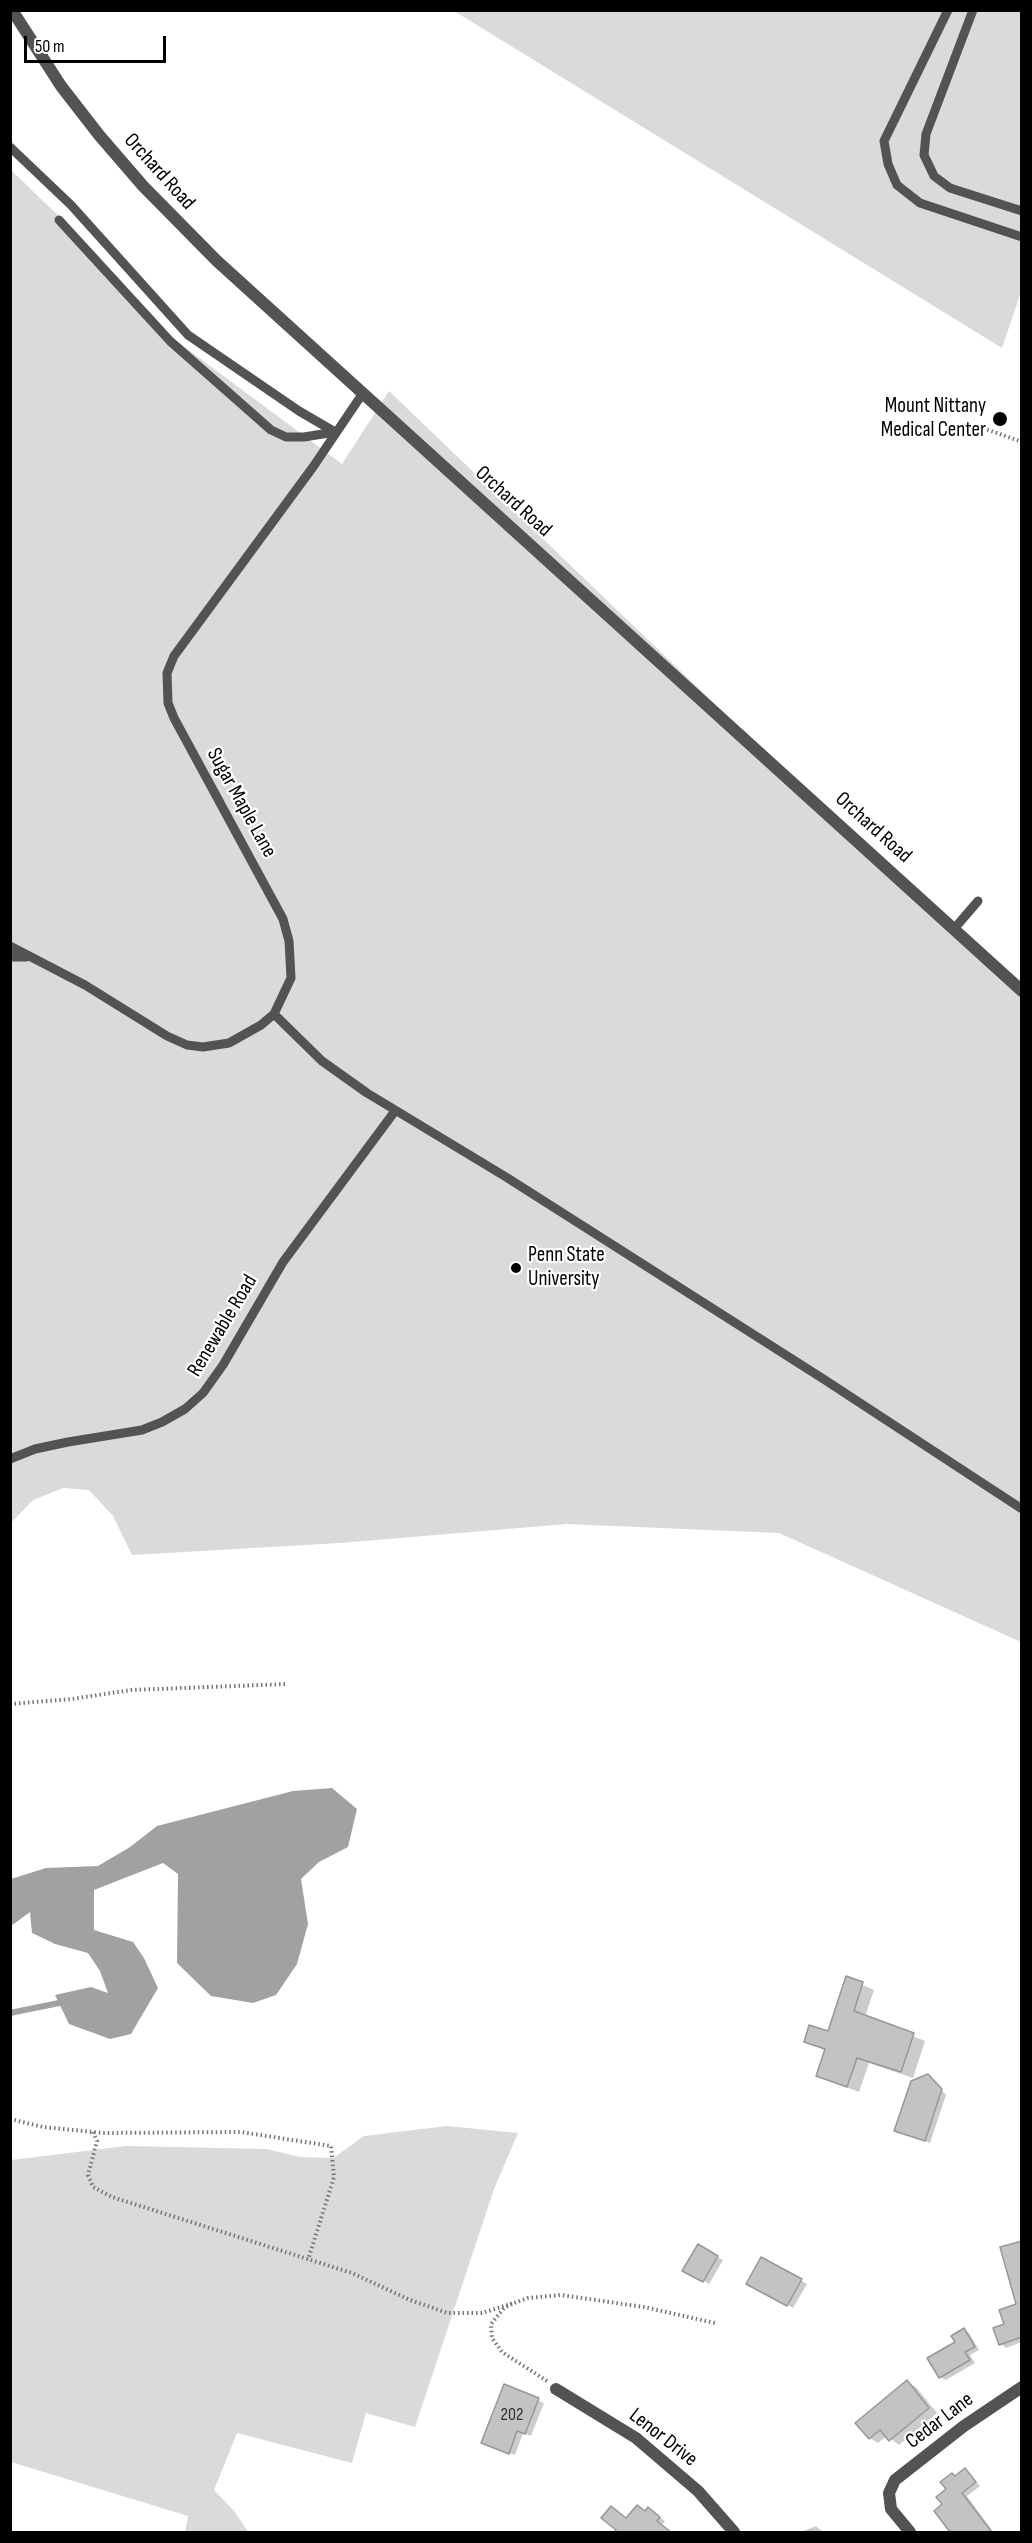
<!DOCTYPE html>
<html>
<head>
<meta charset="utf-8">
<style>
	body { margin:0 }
	#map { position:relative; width:1032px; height:2543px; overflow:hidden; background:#fff; font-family:"Sofia Sans Condensed",sans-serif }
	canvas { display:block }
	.frame { position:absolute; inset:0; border:12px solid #000; pointer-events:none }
	.scale { position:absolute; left:24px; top:36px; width:142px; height:27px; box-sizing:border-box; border:3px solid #000; border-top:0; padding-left:8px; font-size:18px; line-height:21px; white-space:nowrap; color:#000; -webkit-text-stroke:4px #fff; paint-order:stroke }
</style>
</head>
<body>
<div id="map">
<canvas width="1032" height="2543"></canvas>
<div class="frame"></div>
<div class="scale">50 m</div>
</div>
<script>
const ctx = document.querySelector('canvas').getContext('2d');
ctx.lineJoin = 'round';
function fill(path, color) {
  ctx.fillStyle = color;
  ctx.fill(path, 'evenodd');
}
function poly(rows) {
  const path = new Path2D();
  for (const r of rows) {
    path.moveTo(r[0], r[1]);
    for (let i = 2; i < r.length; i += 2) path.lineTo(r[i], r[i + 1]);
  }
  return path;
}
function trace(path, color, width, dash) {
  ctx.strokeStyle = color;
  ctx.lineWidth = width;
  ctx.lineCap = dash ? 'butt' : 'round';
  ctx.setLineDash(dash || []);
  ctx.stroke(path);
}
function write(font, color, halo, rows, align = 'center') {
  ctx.font = font + ' "Sofia Sans Condensed",sans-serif';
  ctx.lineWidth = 4.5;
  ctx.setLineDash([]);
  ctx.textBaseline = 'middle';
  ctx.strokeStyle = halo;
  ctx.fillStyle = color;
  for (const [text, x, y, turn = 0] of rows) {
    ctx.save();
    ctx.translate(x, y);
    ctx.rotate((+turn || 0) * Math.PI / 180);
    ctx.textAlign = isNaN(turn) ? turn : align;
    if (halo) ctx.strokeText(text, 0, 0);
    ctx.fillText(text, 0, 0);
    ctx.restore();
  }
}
fill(poly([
	[454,11,1021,11,1021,292,1002,348],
	[11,170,70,227,155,325,342,464,389,391,1021,998,1021,1642,779,1533,567,1524,340,1543,132,1555,113,1516,89,1490,63,1488,33,1500,11,1523],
	[447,2126,518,2133,494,2189,415,2427,366,2413,352,2463,237,2433,214,2490,235,2512,248,2532,185,2532,188,2516,11,2462,11,2160,126,2146,266,2149,300,2157,333,2158,364,2136]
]), '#dadada');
fill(poly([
	[332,1788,357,1809,348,1847,319,1862,301,1879,308,1924,297,1964,276,1995,253,2003,211,1996,177,1963,178,1874,163,1863,94,1890,94,1930,133,1942,144,1958,158,1988,131,2034,110,2039,69,2024,55,1995,91,1987,108,1993,100,1971,88,1953,55,1944,32,1933,30,1912,11,1926,11,1879,46,1868,98,1866,130,1847,157,1826,293,1791]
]), '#a1a1a1');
fill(poly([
	[847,1978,874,1990,865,2017,925,2041,913,2078,869,2063,859,2092,818,2076,826,2051,806,2041,829,2033],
	[928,2075,946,2095,930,2143,896,2131],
	[698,2246,723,2260,709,2284,685,2270],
	[762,2259,807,2284,793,2308,748,2283],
	[1022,2303,1022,2342,1006,2348,1001,2344,1006,2324],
	[964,2330,969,2333,979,2350,970,2355,975,2363,946,2380,940,2377],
	[907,2382,916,2387,937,2413,899,2445,887,2436,878,2443,870,2438],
	[505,2386,544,2403,531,2436,523,2433,515,2455,488,2445],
	[965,2470,980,2486,967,2496,993,2532,965,2532,944,2505,948,2490,956,2477],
	[612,2508,627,2519,645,2512,653,2512,665,2521,662,2525,671,2532,620,2532,603,2518],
	[816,2526,823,2532,801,2532]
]), '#0003');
trace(poly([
	[10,2013,59,2003]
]), '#a1a1a1', 6);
const building = poly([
	[846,1976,863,1982,854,2011,914,2033,901,2072,857,2058,847,2087,816,2076,825,2049,804,2042,809,2025,828,2031,846,1976],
	[928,2074,942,2089,925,2141,894,2131,911,2081,928,2074],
	[1022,2241,1022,2337,999,2345,993,2328,1004,2324,999,2310,1016,2304,1000,2247,1022,2241],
	[698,2244,718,2256,703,2282,682,2271,698,2244],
	[761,2257,802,2279,787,2306,746,2284,761,2257],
	[964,2328,975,2347,965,2352,970,2360,939,2378,927,2358,955,2342,951,2336,964,2328],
	[907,2380,929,2408,889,2441,880,2430,869,2439,855,2423,907,2380],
	[504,2384,539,2398,525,2434,517,2431,509,2454,481,2443,504,2384],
	[965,2468,976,2482,962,2493,992,2532,950,2532,934,2511,942,2504,936,2497,946,2489,940,2482,952,2473,955,2476,965,2468],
	[637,2505,645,2511,648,2507,660,2517,657,2521,671,2532,614,2532,616,2530,601,2518,611,2506,626,2518,637,2505]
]);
fill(building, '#c3c3c3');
trace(building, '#979797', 1.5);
trace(poly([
	[983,428,1022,442],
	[10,1704,72,1699,131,1690,287,1684],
	[10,2119,43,2127,103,2133,241,2132,331,2146,334,2177,308,2260],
	[93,2132,97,2141,88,2175,93,2187,112,2197,352,2273,410,2300,447,2313,482,2313,514,2303],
	[547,2381,502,2352,492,2338,491,2324,504,2308,514,2303,528,2298,561,2295,644,2307,715,2323]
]), '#757575', 4, [1.5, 3]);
trace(poly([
	[948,10,884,141,888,164,897,185,920,203,1022,237],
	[973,10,926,134,924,155,934,176,950,188,1022,211],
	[10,147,71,205,188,335,299,411,335,432],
	[59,220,170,341,271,430,286,437,304,437,335,432],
	[954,929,978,901],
	[10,946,85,985,167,1036,187,1045,203,1047,229,1043,261,1025,274,1014,291,978,289,941,283,919,174,718,168,703,167,673,174,656,313,467,363,393],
	[10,957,26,957],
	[274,1014,322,1061,367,1093,506,1177,825,1380,1022,1509],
	[10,1459,35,1449,68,1442,142,1430,162,1422,185,1409,203,1393,223,1365,283,1262,395,1111]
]), '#535353', 9);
trace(poly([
	[556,2389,636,2438,698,2491,734,2532],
	[910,2532,891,2509,889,2493,895,2480,964,2426,1022,2387]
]), '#535353', 12);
trace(poly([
	[12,10,61,86,99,135,143,186,217,261,1022,991]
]), '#535353', 12);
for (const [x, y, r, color] of [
	[1000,419,8,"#000"],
	[516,1268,6,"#000"]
]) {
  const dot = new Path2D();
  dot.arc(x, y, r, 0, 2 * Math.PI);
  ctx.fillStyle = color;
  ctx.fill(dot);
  trace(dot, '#fff', 2);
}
write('18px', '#313131', null, [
	["202",512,2415]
]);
write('21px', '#000', '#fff', [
	["Orchard Road",159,172,48],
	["Orchard Road",513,502,42],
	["Sugar Maple Lane",241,803,61],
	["Orchard Road",873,828,42],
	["Renewable Road",223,1326,-59],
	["Cedar Lane",940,2421,-37],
	["Lenor Drive",663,2438,38]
]);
write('21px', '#000', '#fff', [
	["Mount Nittany",986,407],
	["Medical Center",986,431],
	["Penn State",528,1256,"left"],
	["University",528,1280,"left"]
], 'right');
</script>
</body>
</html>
